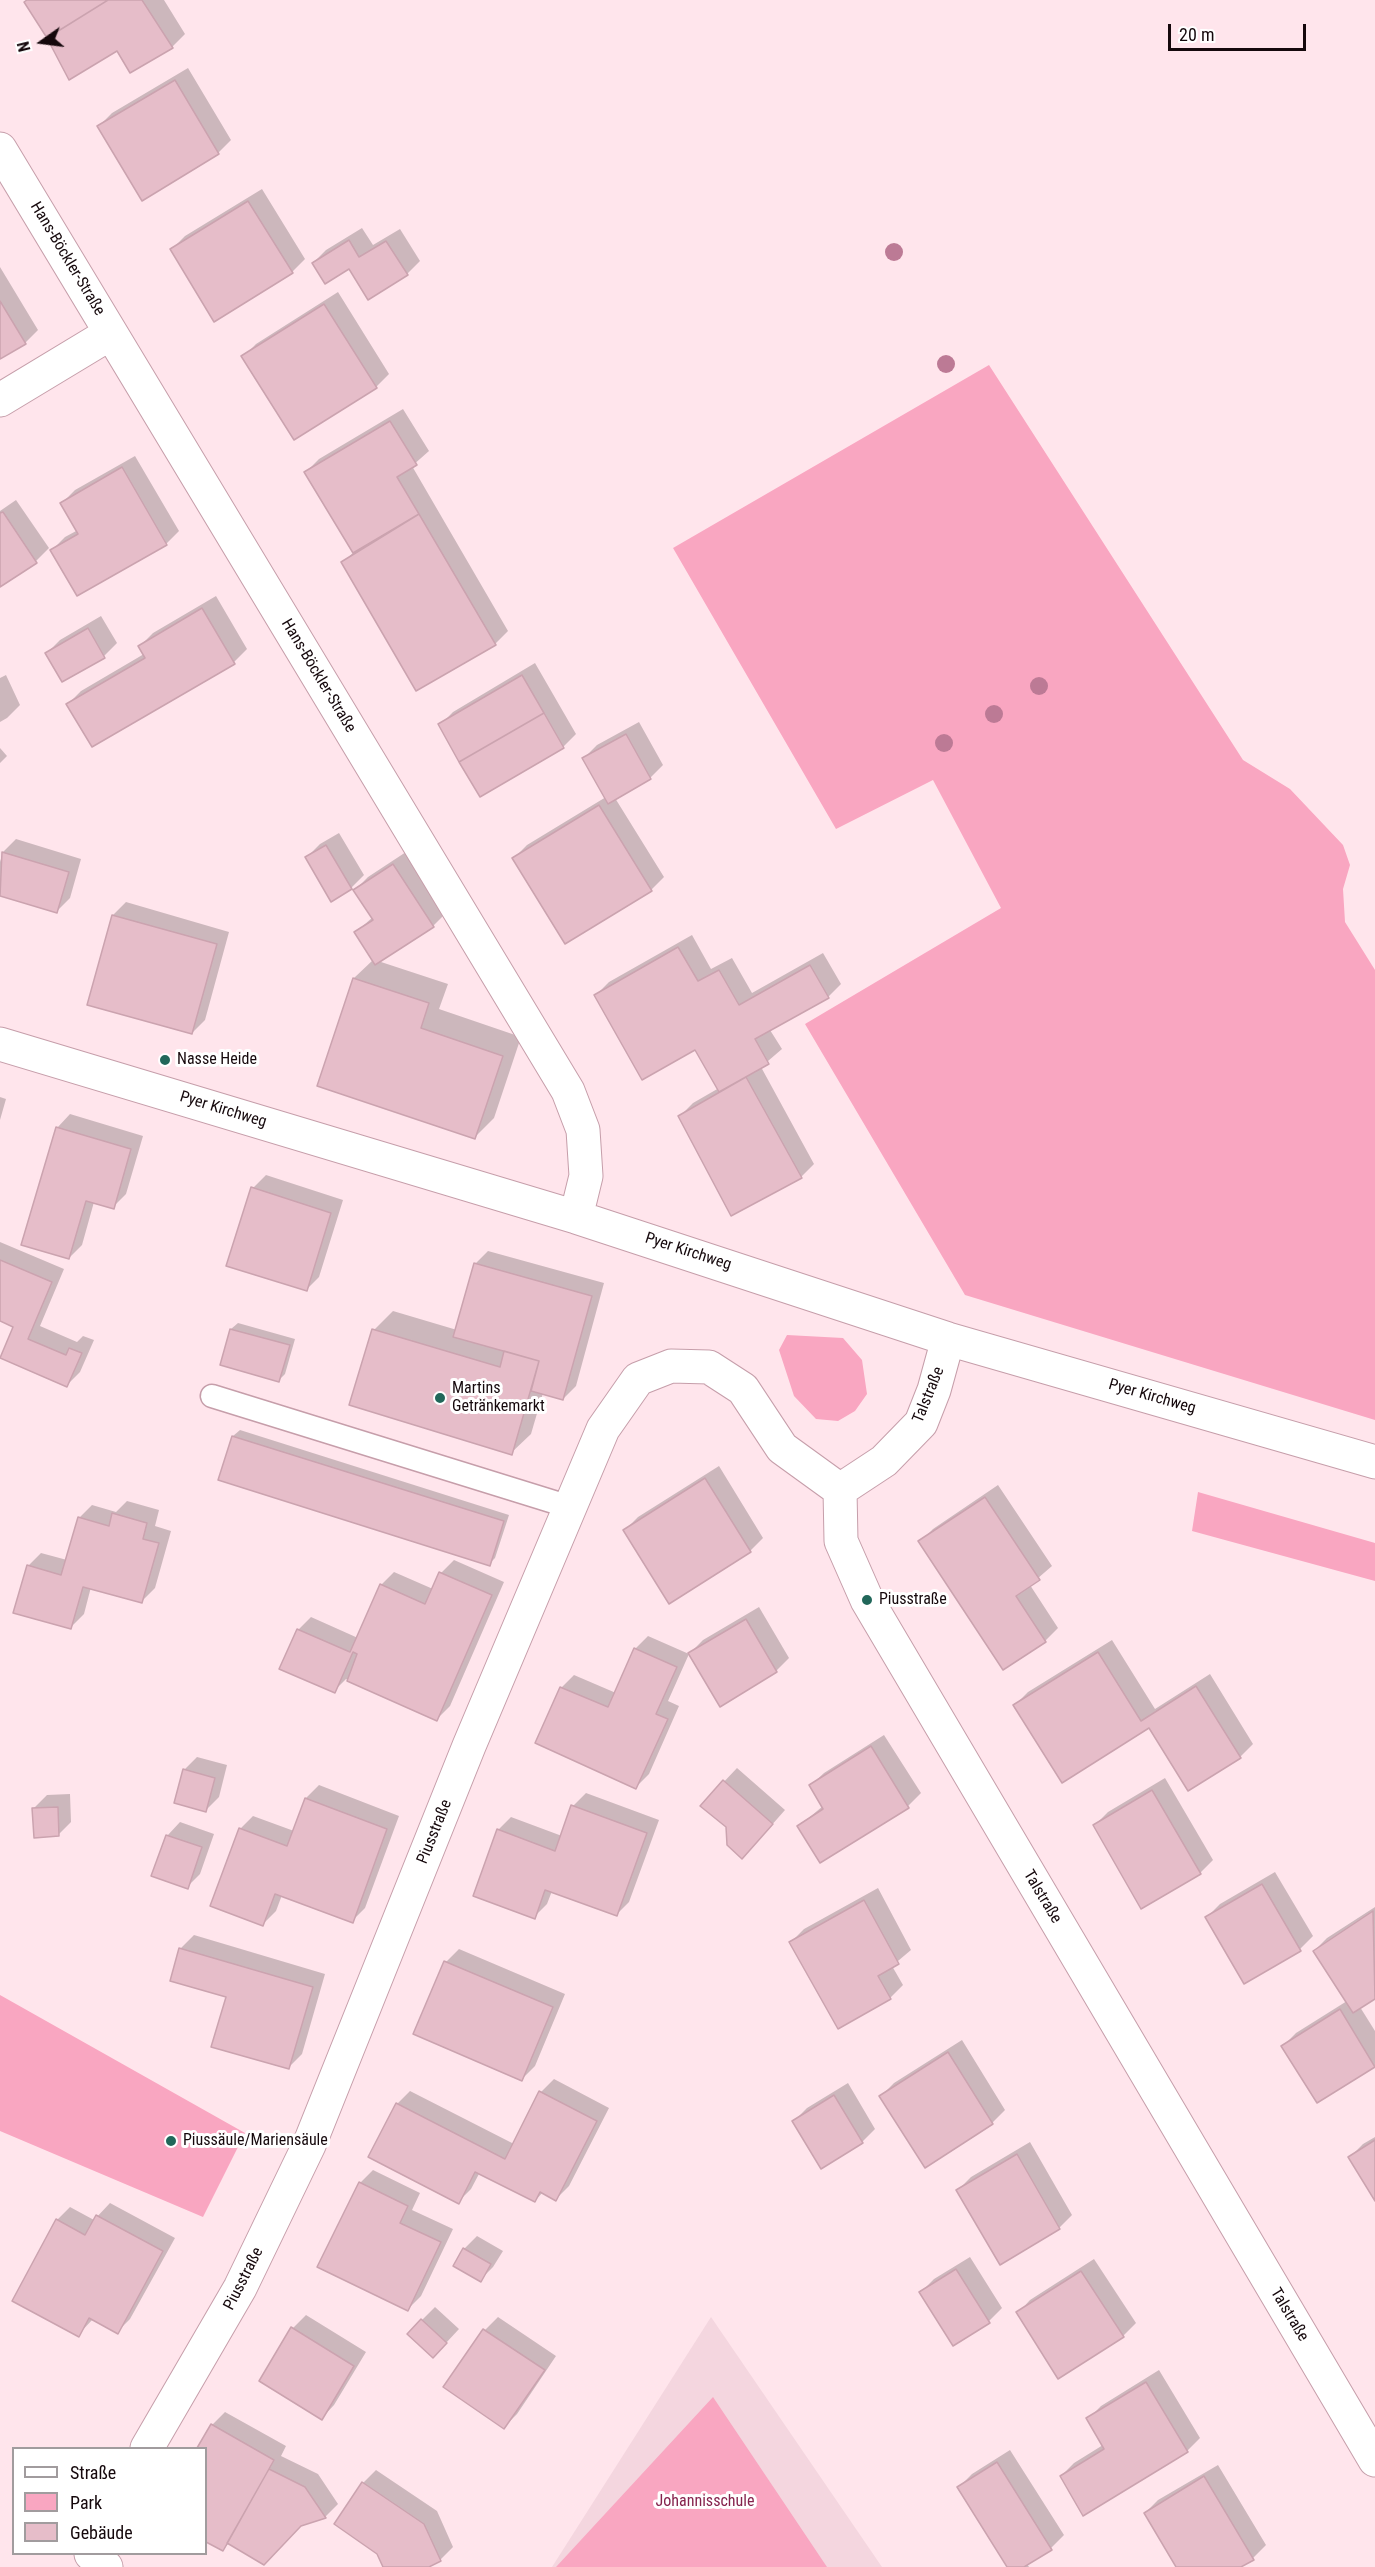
<!DOCTYPE html>
<html>
<head>
<meta charset="utf-8">
<style>
	body { margin:0 }
	#map { position:relative; width:1375px; height:2567px; overflow:hidden; background:#ffe5ec; font-family:"Roboto Condensed",sans-serif }
	canvas { display:block }
	.legend { position:absolute; left:12px; top:2447px; width:195px; height:108px; box-sizing:border-box; background:#fff; border:2px solid #a19c9e; margin:0; padding:8px 10px; list-style:none; font-size:18px; color:#15080c }
	.legend li { display:flex; align-items:center; gap:12px; height:30px }
	.legend b { width:30px; border:2px solid #a19c9e }
	.north { position:absolute; left:12px; top:12px; width:60px; height:60px; -webkit-text-stroke:4px #fff; paint-order:stroke; rotate:256deg; font-size:16px; font-weight:700; line-height:24px; text-align:center; color:#15080c }
	.north::after { content:''; display:block; margin:auto; width:21px; height:27px; background:#15080c; clip-path:polygon(50% 0,100% 100%,50% 72%,0 100%) }
	.scale { position:absolute; left:1168px; top:24px; width:138px; height:27px; box-sizing:border-box; border:3px solid #15080c; border-top:0; padding-left:8px; font-size:18px; line-height:21px; white-space:nowrap; color:#15080c; -webkit-text-stroke:4px #fff; paint-order:stroke }
</style>
</head>
<body>
<div id="map">
<canvas width="1375" height="2567"></canvas>
<ul class="legend">
<li><b style="height:8px;background:#fff"></b>Straße</li>
<li><b style="height:16px;background:#f9a6c1"></b>Park</li>
<li><b style="height:16px;background:#e6bdc9"></b>Gebäude</li>
</ul>
<div class="north">N</div>
<div class="scale">20 m</div>
</div>
<script>
const ctx = document.querySelector('canvas').getContext('2d');
ctx.lineJoin = 'round';
function fill(path, color) {
  ctx.fillStyle = color;
  ctx.fill(path, 'evenodd');
}
function poly(rows) {
  const path = new Path2D();
  for (const r of rows) {
    path.moveTo(r[0], r[1]);
    for (let i = 2; i < r.length; i += 2) path.lineTo(r[i], r[i + 1]);
  }
  return path;
}
function trace(path, color, width, dash) {
  ctx.strokeStyle = color;
  ctx.lineWidth = width;
  ctx.lineCap = dash ? 'butt' : 'round';
  ctx.setLineDash(dash || []);
  ctx.stroke(path);
}
function write(font, color, halo, rows, align = 'center') {
  ctx.font = font + ' "Roboto Condensed",sans-serif';
  ctx.lineWidth = 6;
  ctx.setLineDash([]);
  ctx.textBaseline = 'middle';
  ctx.strokeStyle = halo;
  ctx.fillStyle = color;
  for (const [text, x, y, turn = 0] of rows) {
    ctx.save();
    ctx.translate(x, y);
    ctx.rotate((+turn || 0) * Math.PI / 180);
    ctx.textAlign = isNaN(turn) ? turn : align;
    if (halo) ctx.strokeText(text, 0, 0);
    ctx.fillText(text, 0, 0);
    ctx.restore();
  }
}
fill(poly([
	[711,2317,882,2567,552,2567]
]), '#f4d6df');
fill(poly([
	[989,365,1243,760,1290,789,1343,845,1350,865,1343,889,1345,922,1375,970,1375,1420,965,1295,805,1024,1001,908,933,780,836,829,673,548],
	[787,1335,843,1338,862,1360,867,1394,855,1411,838,1421,816,1419,794,1396,779,1350],
	[1198,1492,1375,1543,1375,1581,1192,1531],
	[0,1995,245,2133,203,2217,0,2131],
	[713,2397,827,2567,556,2567]
]), '#f9a6c1');
fill(poly([
	[28,0,164,0,185,34,172,47,118,49,69,78,26,2],
	[188,68,231,140,218,153,99,126,112,113],
	[262,189,305,259,292,272,215,320,172,249,185,236],
	[362,228,373,245,400,229,420,261,407,274,313,263,326,250],
	[0,267,38,330,25,343,0,357],
	[338,292,389,374,376,387,243,357,256,344],
	[403,409,429,451,412,466,508,631,495,644,343,562,354,552,306,472,319,459],
	[135,456,179,531,166,544,52,550,65,537,78,530,62,503,75,490],
	[16,500,49,548,36,561,0,586,0,511],
	[216,596,247,649,234,662,92,745,68,704,81,691,144,654,140,646,153,633],
	[101,616,117,643,104,656,47,653,60,640],
	[535,663,576,734,563,747,480,795,440,725,453,712],
	[6,675,20,705,7,718,0,722,0,678],
	[639,722,663,765,650,778,615,798,664,877,651,890,514,858,527,845,606,797,584,758,597,745],
	[0,748,7,756,0,763],
	[339,833,364,875,351,888,307,857,320,844],
	[16,839,81,859,70,898,57,911,0,894,0,862,3,852],
	[406,852,446,913,433,926,378,961,448,984,439,1009,521,1037,494,1118,475,1137,319,1085,354,978,373,960,356,932,373,917,355,890,368,877],
	[126,902,229,932,205,1020,192,1033,113,915],
	[692,935,711,969,732,958,752,993,823,953,841,984,828,997,770,1030,782,1049,761,1067,814,1164,801,1177,680,1116,693,1103,719,1088,696,1048,596,995,609,982],
	[0,1097,6,1099,0,1120],
	[70,1114,143,1136,126,1194,113,1207,94,1202,82,1245,69,1258,57,1128],
	[266,1175,343,1200,319,1277,306,1290,253,1188],
	[0,1242,64,1269,40,1326,77,1342,83,1336,94,1340,80,1372,67,1385,15,1326,0,1320],
	[488,1251,604,1283,576,1386,563,1399,543,1393,531,1434,511,1453,374,1330,393,1311,457,1330,475,1264],
	[238,1323,295,1339,285,1374,279,1380,222,1364,231,1329],
	[240,1430,509,1515,495,1558,489,1564,220,1480,233,1436],
	[719,1466,763,1538,750,1551,669,1602,625,1530,638,1517],
	[998,1485,1052,1566,1030,1585,1058,1628,1045,1641,1004,1668,920,1542,933,1529],
	[127,1501,159,1510,155,1526,171,1531,155,1588,142,1601,91,1587,84,1614,71,1627,28,1566,41,1553,67,1560,79,1518,92,1505,116,1512],
	[454,1560,504,1582,450,1706,437,1719,346,1679,334,1691,298,1630,311,1617,358,1638,381,1585,394,1572,433,1589,441,1573],
	[759,1607,789,1658,776,1671,690,1653,703,1640],
	[648,1636,689,1654,668,1701,679,1706,649,1774,636,1787,537,1743,561,1688,574,1675,616,1693,635,1649],
	[1112,1640,1155,1709,1210,1674,1253,1744,1240,1757,1189,1789,1149,1726,1015,1705,1028,1692],
	[884,1735,921,1793,908,1806,799,1826,823,1806,811,1785,824,1773],
	[197,1757,227,1765,219,1797,206,1810,184,1770],
	[737,1768,785,1810,755,1844,727,1827,702,1805],
	[1165,1778,1213,1860,1200,1873,1095,1825,1108,1812],
	[319,1785,399,1816,365,1908,352,1921,282,1895,276,1911,263,1924,240,1829,253,1816,294,1831,306,1798],
	[586,1793,659,1820,629,1902,616,1915,552,1891,547,1904,534,1917,498,1830,511,1817,562,1836,573,1806],
	[70,1794,71,1822,58,1835,34,1808,47,1795],
	[180,1822,214,1834,200,1874,187,1887,167,1836],
	[1275,1872,1313,1936,1300,1949,1244,1982,1207,1917,1220,1904],
	[878,1888,911,1950,892,1966,903,1985,890,1998,791,1942,804,1929],
	[1375,1907,1375,1997,1360,2007,1375,2031,1375,2065,1317,2101,1283,2046,1296,2033,1347,2001,1314,1951,1327,1938],
	[194,1935,325,1974,302,2054,289,2067,228,1996,172,1979,181,1948],
	[459,1949,565,1994,535,2066,522,2079,446,1962],
	[962,2040,1005,2110,992,2123,925,2166,881,2096,894,2083],
	[554,2079,609,2108,569,2186,556,2199,543,2192,535,2201,480,2172,471,2189,458,2202,370,2156,397,2104,410,2091,514,2144,541,2092],
	[848,2083,875,2129,862,2142,794,2121,807,2108],
	[1375,2137,1375,2198,1350,2157,1363,2144],
	[1030,2142,1072,2215,1059,2228,958,2190,971,2177],
	[373,2170,420,2193,412,2210,453,2229,421,2296,408,2309,360,2183],
	[110,2203,175,2238,130,2319,117,2332,93,2319,78,2335,57,2220,70,2207,94,2220],
	[477,2236,503,2251,493,2267,480,2280,455,2265,464,2249],
	[970,2257,1002,2308,989,2321,954,2344,921,2292,934,2279],
	[1094,2259,1136,2323,1123,2336,1018,2313,1030,2300],
	[435,2307,459,2329,446,2343,422,2320],
	[306,2315,366,2352,334,2405,322,2418,261,2380,293,2328],
	[498,2317,556,2356,517,2414,504,2427,445,2387,485,2330],
	[1159,2370,1200,2438,1187,2451,1061,2476,1074,2463,1103,2445,1088,2419,1101,2406],
	[225,2412,286,2446,281,2456,318,2474,338,2504,325,2517,229,2543,222,2550,206,2540,206,2448,199,2448,212,2425],
	[1010,2450,1064,2535,1051,2548,1027,2564,1029,2567,1009,2567,959,2487,972,2474],
	[1218,2465,1266,2545,1253,2558,1238,2567,1178,2567,1145,2513,1158,2500],
	[376,2470,437,2511,453,2547,440,2560,425,2567,385,2567,363,2483]
]), '#0003');
const building = poly([
	[27,0,108,0,47,38,24,2,27,0],
	[108,0,142,0,173,48,130,73,117,51,69,80,47,38,108,0],
	[175,80,219,154,142,201,97,126,175,80],
	[248,201,293,273,214,322,170,249,248,201],
	[349,240,359,257,386,241,408,275,368,300,349,269,325,284,312,263,349,240],
	[0,301,26,344,0,359,0,301],
	[324,304,377,388,294,440,241,356,324,304],
	[390,421,417,465,397,477,419,514,353,553,304,472,390,421],
	[122,467,167,545,77,596,50,550,78,534,60,503,122,467],
	[3,512,37,563,0,587,0,513,3,512],
	[419,514,496,645,416,691,341,562,419,514],
	[202,608,235,664,92,747,66,704,145,658,138,646,202,608],
	[88,628,105,658,62,682,45,653,88,628],
	[522,675,544,713,459,762,438,724,522,675],
	[544,713,564,748,480,797,459,762,544,713],
	[626,734,651,779,608,804,582,758,626,734],
	[599,805,652,891,565,944,512,858,599,805],
	[326,845,352,889,331,902,305,857,326,845],
	[2,852,69,872,57,913,0,896,2,852],
	[393,864,434,927,375,965,354,932,373,920,353,890,393,864],
	[112,915,217,944,192,1034,87,1005,112,915],
	[678,947,698,981,719,970,739,1005,810,965,829,998,755,1039,769,1064,719,1092,695,1050,642,1080,594,995,678,947],
	[353,978,429,1003,421,1028,503,1056,475,1139,317,1086,353,978],
	[746,1077,802,1178,731,1216,678,1116,746,1077],
	[56,1127,131,1149,114,1209,86,1201,69,1259,21,1245,56,1127],
	[251,1187,331,1213,307,1291,226,1266,251,1187],
	[0,1260,52,1282,28,1339,66,1355,69,1348,82,1353,67,1387,0,1358,13,1327,0,1321,0,1260],
	[474,1263,592,1296,563,1400,531,1391,539,1361,453,1337,474,1263],
	[230,1329,290,1345,279,1382,220,1365,230,1329],
	[372,1329,500,1367,504,1351,539,1361,512,1455,349,1405,372,1329],
	[232,1436,504,1521,490,1566,218,1480,232,1436],
	[705,1478,751,1552,669,1604,623,1530,705,1478],
	[985,1497,1040,1580,1016,1596,1046,1642,1003,1670,918,1541,985,1497],
	[112,1513,147,1523,143,1539,159,1543,142,1603,83,1587,71,1629,13,1613,27,1565,61,1575,78,1517,109,1526,112,1513],
	[439,1572,492,1595,437,1721,347,1681,357,1654,353,1652,335,1693,279,1669,297,1629,350,1652,380,1584,425,1604,439,1572],
	[746,1619,777,1672,720,1707,688,1653,746,1619],
	[634,1648,677,1667,656,1714,668,1719,636,1789,535,1743,560,1687,608,1707,634,1648],
	[1098,1652,1141,1721,1196,1686,1241,1758,1188,1791,1149,1728,1062,1783,1013,1705,1098,1652],
	[871,1746,909,1808,820,1863,797,1826,823,1809,809,1785,871,1746],
	[183,1769,215,1778,206,1812,174,1803,183,1769],
	[723,1780,773,1824,742,1859,727,1845,726,1827,700,1806,723,1780],
	[1152,1790,1201,1874,1141,1909,1093,1825,1152,1790],
	[305,1798,387,1829,353,1923,275,1894,263,1926,210,1906,239,1828,287,1846,305,1798],
	[571,1805,647,1833,617,1916,545,1890,535,1919,473,1896,497,1829,555,1851,571,1805],
	[58,1807,59,1836,34,1838,32,1808,58,1807],
	[166,1835,202,1847,188,1889,151,1876,166,1835],
	[1262,1884,1301,1951,1244,1984,1205,1917,1262,1884],
	[864,1900,899,1964,878,1976,891,1999,838,2029,789,1942,864,1900],
	[1373,1911,1375,1999,1353,2013,1313,1951,1373,1911],
	[179,1948,313,1987,289,2069,211,2047,226,1997,170,1981,179,1948],
	[444,1961,553,2007,522,2081,413,2034,444,1961],
	[1340,2009,1375,2067,1317,2103,1281,2046,1340,2009],
	[948,2052,993,2124,925,2168,879,2096,948,2052],
	[539,2091,597,2121,556,2201,540,2192,535,2202,475,2172,459,2204,368,2157,396,2103,505,2159,539,2091],
	[834,2095,863,2143,821,2169,792,2121,834,2095],
	[1375,2140,1375,2201,1348,2157,1375,2140],
	[1017,2154,1060,2229,1000,2265,956,2190,1017,2154],
	[359,2182,408,2206,400,2223,441,2242,408,2311,317,2267,359,2182],
	[96,2215,163,2251,118,2334,89,2318,79,2337,12,2301,56,2219,85,2235,96,2215],
	[463,2248,491,2264,481,2282,453,2266,463,2248],
	[956,2269,990,2323,953,2346,919,2292,956,2269],
	[1081,2271,1124,2337,1058,2379,1016,2312,1081,2271],
	[421,2319,447,2343,433,2358,407,2334,421,2319],
	[291,2327,354,2366,322,2420,259,2381,291,2327],
	[483,2329,545,2370,504,2429,443,2387,483,2329],
	[1146,2382,1188,2452,1083,2516,1060,2476,1104,2449,1086,2418,1146,2382],
	[211,2424,274,2460,223,2551,206,2542,206,2448,197,2448,211,2424],
	[997,2462,1052,2550,1024,2567,1007,2567,957,2487,997,2462],
	[269,2469,305,2487,326,2518,301,2526,264,2565,227,2543,269,2469],
	[1204,2476,1254,2560,1241,2567,1176,2567,1144,2513,1204,2476],
	[362,2482,424,2524,441,2561,429,2567,383,2567,377,2554,334,2524,362,2482]
]);
fill(building, '#e6bdc9');
trace(building, '#cba3af', 1.5);
const lane = poly([
	[212,1396,570,1507]
]);
const street = poly([
	[0,149,568,1091,583,1130,586,1176,576,1217],
	[0,400,111,333],
	[0,1044,576,1217,948,1339,1375,1462],
	[948,1339,934,1390,921,1423,884,1461,840,1490,841,1541,867,1600,1375,2460],
	[147,2448,240,2288,309,2145,469,1746,603,1429,638,1379,671,1366,709,1367,743,1389,782,1448,840,1490],
	[91,2554,106,2567]
]);
trace(lane, '#c69eaa', 25);
trace(street, '#c69eaa', 35);
trace(lane, '#fff', 22);
trace(street, '#fff', 33);
ctx.fillStyle = '#bc7a95';
for (const [x, y] of [
	[894,252],
	[946,364],
	[1039,686],
	[994,714],
	[944,743]
]) {
  ctx.beginPath();
  ctx.arc(x, y, 9, 0, 2 * Math.PI);
  ctx.fill();
}
for (const [x, y, r, color] of [
	[165,1060,6,"#21675a"],
	[440,1398,6,"#21675a"],
	[867,1600,6,"#21675a"],
	[171,2141,6,"#21675a"]
]) {
  const dot = new Path2D();
  dot.arc(x, y, r, 0, 2 * Math.PI);
  ctx.fillStyle = color;
  ctx.fill(dot);
  trace(dot, '#fff', 2);
}
write('16px', '#15080c', '#fff', [
	["Hans-Böckler-Straße",67,259,59],
	["Hans-Böckler-Straße",318,676,59],
	["Pyer Kirchweg",223,1110,17],
	["Pyer Kirchweg",688,1252,18],
	["Talstraße",929,1395,-68],
	["Pyer Kirchweg",1152,1397,16],
	["Piusstraße",435,1832,-68],
	["Talstraße",1042,1897,59],
	["Piusstraße",244,2279,-63],
	["Talstraße",1289,2315,59]
]);
write('16px', '#15080c', '#fff', [
	["Nasse Heide",177,1060],
	["Martins",452,1389],
	["Getränkemarkt",452,1407],
	["Piusstraße",879,1600],
	["Piussäule/Mariensäule",183,2141]
], 'left');
write('16px', '#85224d', '#fff', [
	["Johannisschule",705,2502]
]);
</script>
</body>
</html>
